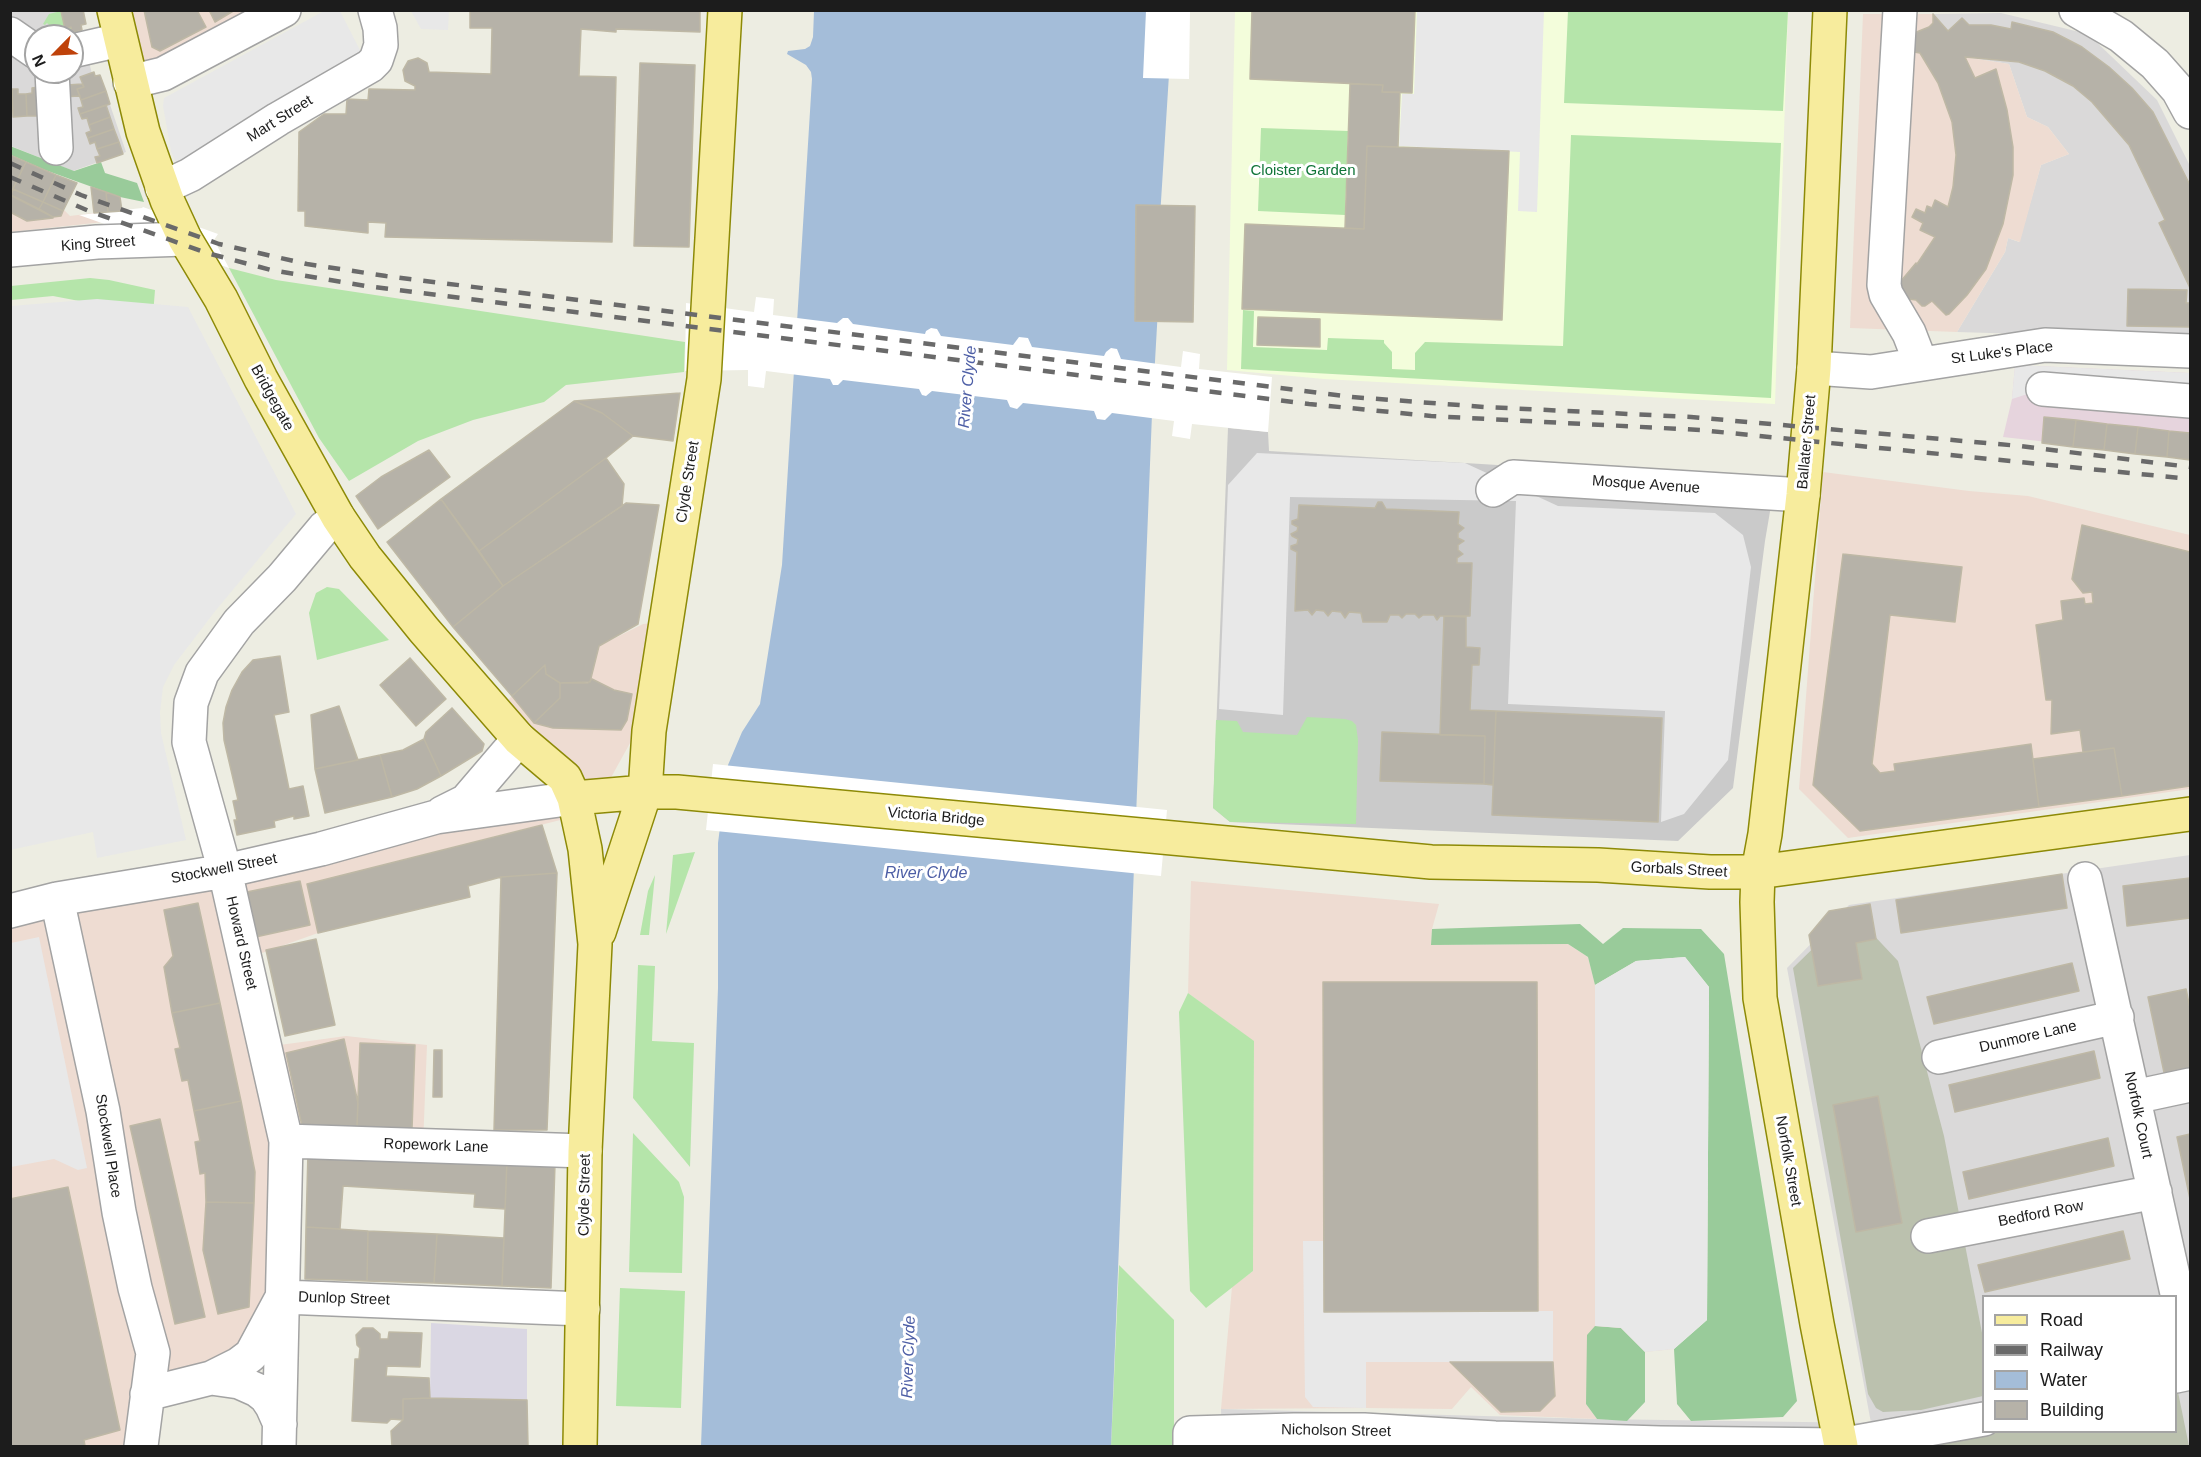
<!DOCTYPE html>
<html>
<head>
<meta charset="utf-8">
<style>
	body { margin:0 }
	#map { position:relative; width:2201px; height:1457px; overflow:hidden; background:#edede2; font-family:Arial,sans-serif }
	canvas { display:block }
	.frame { position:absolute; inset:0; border:12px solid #1c1c1c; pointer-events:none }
	.legend { position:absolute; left:1982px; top:1295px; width:195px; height:138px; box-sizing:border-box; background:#fff; border:2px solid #a4a4a4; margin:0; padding:8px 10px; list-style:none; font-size:18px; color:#1c1c1c }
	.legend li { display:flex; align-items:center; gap:12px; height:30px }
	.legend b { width:30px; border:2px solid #a4a4a4 }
	.north { position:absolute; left:24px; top:24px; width:60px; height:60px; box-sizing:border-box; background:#fff; border:2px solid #a4a4a4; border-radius:50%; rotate:246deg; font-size:16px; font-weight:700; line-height:24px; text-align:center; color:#1c1c1c }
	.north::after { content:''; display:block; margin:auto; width:21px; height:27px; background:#bf420a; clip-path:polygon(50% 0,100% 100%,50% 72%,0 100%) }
</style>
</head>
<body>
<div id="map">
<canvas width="2201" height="1457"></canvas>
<div class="frame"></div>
<ul class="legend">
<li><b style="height:8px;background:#f7ec9d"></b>Road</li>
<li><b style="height:8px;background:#6a6a6a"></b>Railway</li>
<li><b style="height:16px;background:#a4bdd9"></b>Water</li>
<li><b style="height:16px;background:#b6b2a8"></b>Building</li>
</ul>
<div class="north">N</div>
</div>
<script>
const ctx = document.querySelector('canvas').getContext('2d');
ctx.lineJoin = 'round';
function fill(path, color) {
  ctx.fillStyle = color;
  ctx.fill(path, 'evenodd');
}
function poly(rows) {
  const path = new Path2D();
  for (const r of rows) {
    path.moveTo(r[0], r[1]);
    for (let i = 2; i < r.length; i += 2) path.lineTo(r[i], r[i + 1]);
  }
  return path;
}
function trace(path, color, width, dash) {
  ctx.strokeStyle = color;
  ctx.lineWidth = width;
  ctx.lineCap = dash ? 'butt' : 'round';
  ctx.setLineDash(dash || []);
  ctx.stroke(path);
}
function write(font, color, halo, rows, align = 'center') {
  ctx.font = font + ' Arial,sans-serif';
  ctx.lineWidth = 6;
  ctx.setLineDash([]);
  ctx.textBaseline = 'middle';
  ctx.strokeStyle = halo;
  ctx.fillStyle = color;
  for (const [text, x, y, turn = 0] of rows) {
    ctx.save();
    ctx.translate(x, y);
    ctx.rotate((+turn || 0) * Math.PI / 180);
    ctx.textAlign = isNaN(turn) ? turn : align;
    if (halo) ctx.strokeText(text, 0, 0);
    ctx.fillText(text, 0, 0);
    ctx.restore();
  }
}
fill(poly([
	[10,11,84,11,86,24,81,26,90,66,93,77,100,75,126,152,73,171,11,146],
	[36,36,72,36,72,72,36,72],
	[2001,13,2088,34,2157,100,2190,166,2190,339,1957,332,2005,252,2008,238,2019,242,2041,165,2069,154,2048,127,2027,117,2009,64,1965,57,1948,31,1933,14],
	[2190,855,2190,1446,1222,1446,1221,1409,1597,1419,1871,1423,1787,968,1849,905],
	[1984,1296,2176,1296,2176,1432,1984,1432]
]), '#dad9d9');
fill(poly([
	[114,11,282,11,130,82],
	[1863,14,1933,14,1948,31,1965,57,2009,64,2027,117,2048,127,2069,154,2041,165,2020,242,2008,238,2005,252,1957,332,1850,328],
	[11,156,70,216,93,213,91,188,120,197,122,220,11,232],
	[1823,472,1969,491,2028,496,2190,535,2190,789,1848,838,1799,789],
	[655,623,635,734,592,812,307,884,318,933,245,959,265,1047,346,1036,427,1045,423,1145,286,1141,283,1297,251,1355,147,1394,141,1446,11,1446,11,911,573,798,496,712,512,696,546,674,560,683,590,682,599,646,643,624],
	[1191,881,1439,904,1432,929,1431,945,1568,944,1588,957,1595,985,1636,961,1674,1349,1645,1352,1621,1328,1586,1404,1597,1419,1500,1415,1471,1387,1452,1409,1366,1408,1221,1409,1232,1287,1253,1271,1254,1042,1188,993]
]), '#eedcd2');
fill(poly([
	[2015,365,2190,373,2190,458,2003,437,2012,399]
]), '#e6d4dd');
fill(poly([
	[1235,11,1788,11,1775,404,1324,379,1227,370]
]), '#f3fddb');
fill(poly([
	[1228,428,1268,432,1269,451,1775,482,1765,541,1733,788,1678,841,1230,822,1213,808]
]), '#cacaca');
fill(poly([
	[1851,911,1898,961,1944,1136,1983,1338,1983,1396,1921,1410,1883,1412,1876,1408,1868,1394,1793,968],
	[2176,1392,2178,1392,2189,1446,1923,1446,1993,1432,2176,1432]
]), '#bbc1ae');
fill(poly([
	[61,11,65,29,71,27,72,33,82,30,84,36,46,36,50,30,48,28,49,25,47,23,45,25,43,24,49,14],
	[1568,11,1788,11,1783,111,1564,103],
	[1261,128,1348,131,1345,215,1258,211],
	[1571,135,1781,143,1771,398,1241,369,1243,310,1254,311,1253,347,1327,350,1328,338,1384,340,1384,343,1392,352,1392,369,1415,370,1415,353,1425,342,1563,346],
	[229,268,276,280,685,342,684,372,566,385,544,402,473,420,418,441,349,481,319,438],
	[90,278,109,280,155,290,153,315,53,296,11,300,11,286],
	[327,587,339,589,389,640,317,660,309,613,316,593],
	[1307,717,1345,719,1352,721,1356,725,1358,740,1356,824,1230,822,1213,808,1216,720,1237,721,1243,732,1297,735],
	[695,852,666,934,673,855],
	[655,875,649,935,640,935,648,891],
	[638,965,655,966,652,1041,694,1043,690,1167,633,1098],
	[1188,993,1254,1041,1253,1271,1206,1308,1190,1291,1179,1012],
	[633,1133,679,1182,684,1197,682,1273,629,1272],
	[1119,1265,1174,1320,1174,1446,1111,1446],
	[620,1288,685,1291,681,1408,616,1406]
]), '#b5e5aa');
fill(poly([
	[10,146,74,171,101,162,105,173,137,183,144,202,120,197,45,170,11,155],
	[1580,924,1603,944,1623,928,1701,929,1724,954,1797,1401,1783,1417,1691,1421,1677,1404,1674,1349,1707,1320,1709,987,1685,957,1636,961,1595,985,1588,957,1568,944,1431,945,1432,929],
	[1595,1326,1621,1328,1645,1352,1645,1402,1627,1421,1597,1419,1586,1404,1587,1335]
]), '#99cb9a');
fill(poly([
	[324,11,340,11,364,58,179,170,171,151,163,106,164,98],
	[411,11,449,11,448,30,421,29],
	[1417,11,1544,11,1537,212,1518,211,1520,152,1399,146,1402,94,1414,94],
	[97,299,188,307,296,514,216,610,174,665,163,687,160,712,161,733,186,840,97,858,93,832,10,850,11,306],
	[2015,365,2190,373,2190,401,2043,389,2012,399],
	[1257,453,1465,463,1558,506,1715,513,1743,535,1751,567,1728,760,1684,814,1661,822,1665,711,1508,704,1516,501,1290,497,1283,715,1219,709,1228,485],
	[39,937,87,1168,78,1170,54,1159,11,1167,11,943],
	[1685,957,1709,987,1707,1320,1674,1349,1645,1352,1621,1328,1595,1326,1595,985,1636,961],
	[1303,1241,1324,1241,1324,1311,1553,1311,1553,1362,1366,1362,1366,1408,1313,1407,1305,1397]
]), '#e8e8e8');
fill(poly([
	[431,1323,527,1329,527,1400,430,1398]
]), '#dad7e3');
fill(poly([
	[814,11,1173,11,1160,217,1159,291,1152,414,1111,1446,701,1446,718,988,718,843,728,765,742,732,760,704,782,565,812,79,811,72,806,65,787,54,788,51,805,49,810,46,813,37]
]), '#a4bdd9');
fill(poly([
	[1146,11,1190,11,1189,79,1143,78],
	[143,207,218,234,214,240,229,268,79,215,142,208],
	[756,297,774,299,773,315,837,323,843,318,848,318,853,324,925,334,926,331,931,328,937,329,941,336,1013,345,1019,337,1028,338,1032,347,1104,356,1106,352,1111,348,1117,349,1121,359,1181,367,1183,351,1200,354,1199,369,1272,377,1268,432,1192,424,1190,439,1172,436,1174,421,1112,413,1105,420,1097,419,1094,411,1023,403,1017,409,1010,407,1007,400,932,391,926,396,922,395,919,389,843,380,838,385,833,385,830,379,766,371,764,388,748,386,748,370,685,371,686,303,754,312],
	[713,764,1167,810,1161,876,706,830]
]), '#fff');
const building = poly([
	[83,10,86,24,81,25,82,30,72,33,71,27,65,29,61,11,83,10],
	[144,10,197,10,206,27,160,51,152,47,144,10],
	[209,10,235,10,215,22,209,10],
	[470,10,700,10,700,32,616,29,616,32,581,29,579,76,616,77,612,242,385,237,386,223,368,222,368,233,305,226,305,211,298,211,299,132,324,114,346,114,347,99,368,100,369,89,415,90,415,86,405,81,403,70,408,61,418,58,427,63,429,72,491,74,492,28,470,28,470,10],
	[1252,10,1415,10,1412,93,1382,92,1383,85,1250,79,1252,10],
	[1933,14,1948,31,1962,18,1969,25,1991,25,2011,29,2012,22,2053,32,2082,47,2109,67,2132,88,2153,112,2190,185,2190,288,2159,223,2165,220,2129,145,2092,102,2073,86,2045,71,2019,62,1965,57,1975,78,1996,69,2007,110,2013,147,2013,175,2003,224,1986,269,1967,295,1949,314,1946,315,1932,301,1925,306,1922,306,1916,300,1908,299,1896,287,1916,263,1917,264,1935,237,1920,230,1923,223,1912,217,1916,209,1925,213,1927,206,1932,208,1935,200,1948,207,1953,187,1956,155,1952,122,1938,83,1920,53,1914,52,1914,33,1929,27,1933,23,1933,14],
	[640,63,695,65,689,247,634,246,640,63],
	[94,72,95,76,100,75,106,91,81,100,77,89,84,87,80,77,94,72],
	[82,84,84,87,77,89,80,96,39,98,38,87,82,84],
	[1350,84,1383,85,1382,92,1400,92,1398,147,1367,146,1364,229,1345,228,1350,84],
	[38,87,40,116,27,116,26,94,32,93,32,88,38,87],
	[12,89,18,89,18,94,26,94,27,116,13,117,12,89],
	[106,91,110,104,80,114,78,108,83,107,81,100,106,91],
	[106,105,110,117,89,125,87,118,82,119,80,114,106,105],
	[110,117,114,129,88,138,86,133,91,131,89,125,110,117],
	[114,129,119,142,97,149,95,142,90,144,88,138,114,129],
	[119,142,123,154,97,163,95,157,100,156,97,149,119,142],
	[1367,146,1509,151,1502,320,1242,309,1245,224,1364,229,1367,146],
	[10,155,26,162,13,189,10,188,10,155],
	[26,162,56,175,43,202,13,189,26,162],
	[56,175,77,183,63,211,43,202,56,175],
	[91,187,106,192,108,212,94,213,91,187],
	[13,189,43,202,39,209,11,195,13,189],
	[106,192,120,197,122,211,108,212,106,192],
	[10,195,53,217,53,218,27,221,10,212,10,195],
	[43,202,63,211,61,216,53,217,39,209,43,202],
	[1136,205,1195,206,1193,322,1135,321,1136,205],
	[2128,289,2187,290,2186,303,2190,303,2190,327,2127,326,2128,289],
	[1258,317,1320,319,1320,347,1257,345,1258,317],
	[680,393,673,441,633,436,602,413,574,401,680,393],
	[574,401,602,413,633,436,606,458,479,551,441,499,574,401],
	[2044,417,2076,420,2073,447,2042,443,2044,417],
	[2076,420,2107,424,2104,450,2073,447,2076,420],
	[2107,424,2138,427,2135,454,2104,450,2107,424],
	[2138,427,2169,431,2167,457,2135,454,2138,427],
	[2169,431,2190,433,2190,460,2167,457,2169,431],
	[429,450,450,477,378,529,356,496,381,477,429,450],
	[606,458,624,484,622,506,503,586,479,551,606,458],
	[441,499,503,586,453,627,387,542,441,499],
	[1378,502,1382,502,1386,509,1459,512,1458,524,1464,528,1458,533,1458,538,1464,541,1458,545,1458,550,1463,554,1457,558,1457,563,1472,563,1470,616,1440,616,1437,620,1434,615,1423,615,1419,618,1415,614,1406,614,1402,618,1399,615,1390,615,1387,622,1363,622,1361,613,1349,612,1345,618,1341,612,1332,611,1328,616,1324,611,1316,610,1312,615,1308,610,1295,611,1297,552,1291,549,1291,546,1297,544,1298,539,1292,536,1291,534,1297,531,1298,527,1292,524,1292,521,1298,519,1299,505,1375,508,1378,502],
	[626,503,659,505,638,624,599,646,590,682,560,683,546,674,545,665,512,696,453,627,503,586,626,503],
	[2082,525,2190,552,2190,786,2122,796,2114,748,2083,752,2080,730,2051,734,2052,700,2046,700,2036,625,2063,620,2061,601,2084,598,2085,604,2093,603,2092,592,2083,593,2072,579,2082,525],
	[1843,554,1962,567,1955,622,1890,615,1872,764,1880,773,1895,771,1894,764,2031,744,2039,807,1860,831,1813,785,1843,554],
	[1444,616,1466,617,1466,647,1480,648,1479,665,1472,665,1470,710,1496,711,1493,785,1484,784,1485,736,1440,735,1444,616],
	[280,656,289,712,274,715,289,789,303,786,309,816,294,819,294,816,274,821,275,827,237,835,234,820,237,820,233,801,238,800,224,740,223,723,226,707,232,690,242,672,253,660,280,656],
	[410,658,446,699,416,726,380,685,410,658],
	[545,665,546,674,560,683,560,698,534,723,512,696,545,665],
	[592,679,614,690,632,694,627,720,621,730,553,728,534,723,560,698,560,683,588,683,592,679],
	[339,706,358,760,315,769,311,715,339,706],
	[452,708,484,744,482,751,441,776,424,739,426,732,452,708],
	[1496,711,1662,718,1658,822,1492,815,1496,711],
	[1382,732,1485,736,1484,784,1380,781,1382,732],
	[424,739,441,776,417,789,392,797,380,755,403,750,424,739],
	[2114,748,2122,796,2039,807,2033,759,2114,748],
	[380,755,392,797,325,813,315,769,380,755],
	[542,825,557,873,501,877,468,886,470,897,318,933,307,884,542,825],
	[557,873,547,1130,494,1130,501,877,557,873],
	[2062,874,2067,908,1901,933,1896,900,2062,874],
	[2190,878,2190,918,2127,926,2123,886,2190,878],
	[300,881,310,925,251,938,242,893,300,881],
	[198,903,220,1003,172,1013,164,967,173,956,164,910,198,903],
	[1870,904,1876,939,1856,943,1862,979,1818,986,1809,935,1829,911,1870,904],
	[316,939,335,1025,285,1036,266,950,316,939],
	[2072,963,2079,991,1934,1024,1927,997,2072,963],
	[1323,982,1537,982,1538,1311,1324,1312,1323,982],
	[2186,989,2190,1008,2190,1072,2165,1077,2148,997,2186,989],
	[220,1003,241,1101,194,1111,188,1080,182,1081,175,1049,180,1048,172,1013,220,1003],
	[344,1039,358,1103,357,1127,302,1126,286,1053,344,1039],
	[360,1043,415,1045,412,1129,357,1127,360,1043],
	[434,1050,442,1050,442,1097,433,1097,434,1050],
	[2094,1051,2100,1078,1955,1112,1949,1085,2094,1051],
	[1878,1096,1902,1223,1856,1232,1833,1105,1878,1096],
	[241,1101,255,1172,254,1203,206,1202,205,1173,200,1174,195,1142,200,1141,194,1111,241,1101],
	[160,1119,205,1317,175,1324,130,1126,160,1119],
	[2190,1134,2190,1199,2177,1137,2190,1134],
	[2108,1138,2114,1166,1969,1199,1963,1172,2108,1138],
	[308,1152,507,1161,505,1209,474,1207,475,1194,343,1186,340,1229,306,1227,308,1152],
	[507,1161,555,1164,551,1288,502,1286,507,1161],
	[68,1187,120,1430,84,1440,85,1446,10,1446,10,1199,68,1187],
	[206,1202,254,1203,249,1307,218,1314,203,1250,206,1202],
	[306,1227,368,1231,367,1281,305,1279,306,1227],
	[368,1231,437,1234,434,1283,367,1281,368,1231],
	[2123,1231,2130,1259,1985,1292,1978,1265,2123,1231],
	[437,1234,504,1238,502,1286,434,1283,437,1234],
	[363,1328,373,1328,380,1334,380,1339,388,1339,389,1332,422,1333,420,1367,387,1366,386,1376,429,1378,430,1398,403,1399,403,1420,391,1419,387,1423,352,1421,355,1359,359,1359,360,1348,357,1345,356,1335,363,1328],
	[1450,1362,1553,1362,1555,1396,1540,1411,1501,1412,1450,1362],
	[430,1398,527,1400,528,1446,392,1446,391,1431,403,1420,403,1399,430,1398]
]);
fill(building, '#b6b2a8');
trace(building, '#beb8a5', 1.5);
const minor = poly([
	[1900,10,1884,285,1886,294,1909,333,1921,364],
	[2076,10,2121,36,2155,64,2178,90,2190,112],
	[10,34,36,52],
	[72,51,120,40],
	[52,72,56,148],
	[130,82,163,74,284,10],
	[162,188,190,175,278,119,370,66,376,60,381,45,380,28,375,10],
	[10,250,97,242,185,239],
	[1814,368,1871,372,2045,345,2190,351],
	[2043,389,2190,401],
	[1493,490,1513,477,1803,495],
	[442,813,466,801,519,739],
	[2085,879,2190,1352],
	[57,899,103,1111,119,1212,135,1288,153,1353,141,1446],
	[10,911,57,899,225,871,321,849,436,817,574,798],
	[1939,1057,2117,1017],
	[2134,1097,2190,1085],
	[286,1141,585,1151],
	[1928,1236,2155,1192],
	[283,1297,583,1309],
	[2176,1376,2190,1373],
	[211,1378,239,1382,257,1390,266,1397,272,1406,280,1424],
	[147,1394,211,1378,239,1364,251,1355,280,1301],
	[279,1446,286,1141,225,871,189,742,191,703,202,673,239,622,282,578,324,528,338,517],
	[1190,1446,1190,1433,1294,1430,1364,1430,1495,1438,1660,1443,1840,1445,1984,1419]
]);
const major = poly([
	[114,10,143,132,167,200,185,239,221,299,261,379,338,517,365,557,424,630,519,739,565,778,574,798,585,849,595,944,585,1151,580,1446],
	[1830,10,1814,368,1803,495,1765,834,1758,872,1757,902,1760,998,1817,1324,1841,1446],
	[574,798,645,792,677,792,1431,862,1598,865,1710,872,1758,872,2190,814],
	[599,932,645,792,649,731,704,379,725,10]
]);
trace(minor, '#a3a3a3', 36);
trace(major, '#8d8a07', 36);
trace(minor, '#fff', 33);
trace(major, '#f7ec9d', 33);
trace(poly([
	[10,163,81,195,219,244,307,264,386,276,1352,397,1485,407,1691,417,2020,446,2190,467],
	[10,177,89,211,207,253,271,270,366,286,1309,404,1431,416,1700,430,2190,479]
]), '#6a6a6a', 4.5, [12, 12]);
write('15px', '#1c1c1c', '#fff', [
	["Mart Street",280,119,-32],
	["King Street",98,244,-4],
	["St Luke's Place",2002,353,-7],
	["Bridgegate",272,398,61],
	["Ballater Street",1807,442,-85],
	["Clyde Street",688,482,-81],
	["Mosque Avenue",1646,485,4],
	["Victoria Bridge",936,817,5],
	["Stockwell Street",224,869,-11],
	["Gorbals Street",1679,870,3],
	["Howard Street",241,943,77],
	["Dunmore Lane",2028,1037,-13],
	["Norfolk Court",2138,1115,78],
	["Stockwell Place",108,1146,81],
	["Ropework Lane",436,1146,2],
	["Norfolk Street",1788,1161,80],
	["Clyde Street",585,1195,-89],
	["Bedford Row",2041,1214,-11],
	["Dunlop Street",344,1299,2],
	["Nicholson Street",1336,1431,1]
]);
write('15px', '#107438', '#fff', [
	["Cloister Garden",1303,171]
]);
write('italic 16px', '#4e5fa6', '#fff', [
	["River Clyde",968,387,-85],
	["River Clyde",926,874],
	["River Clyde",909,1357,-88]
]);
</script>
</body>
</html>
